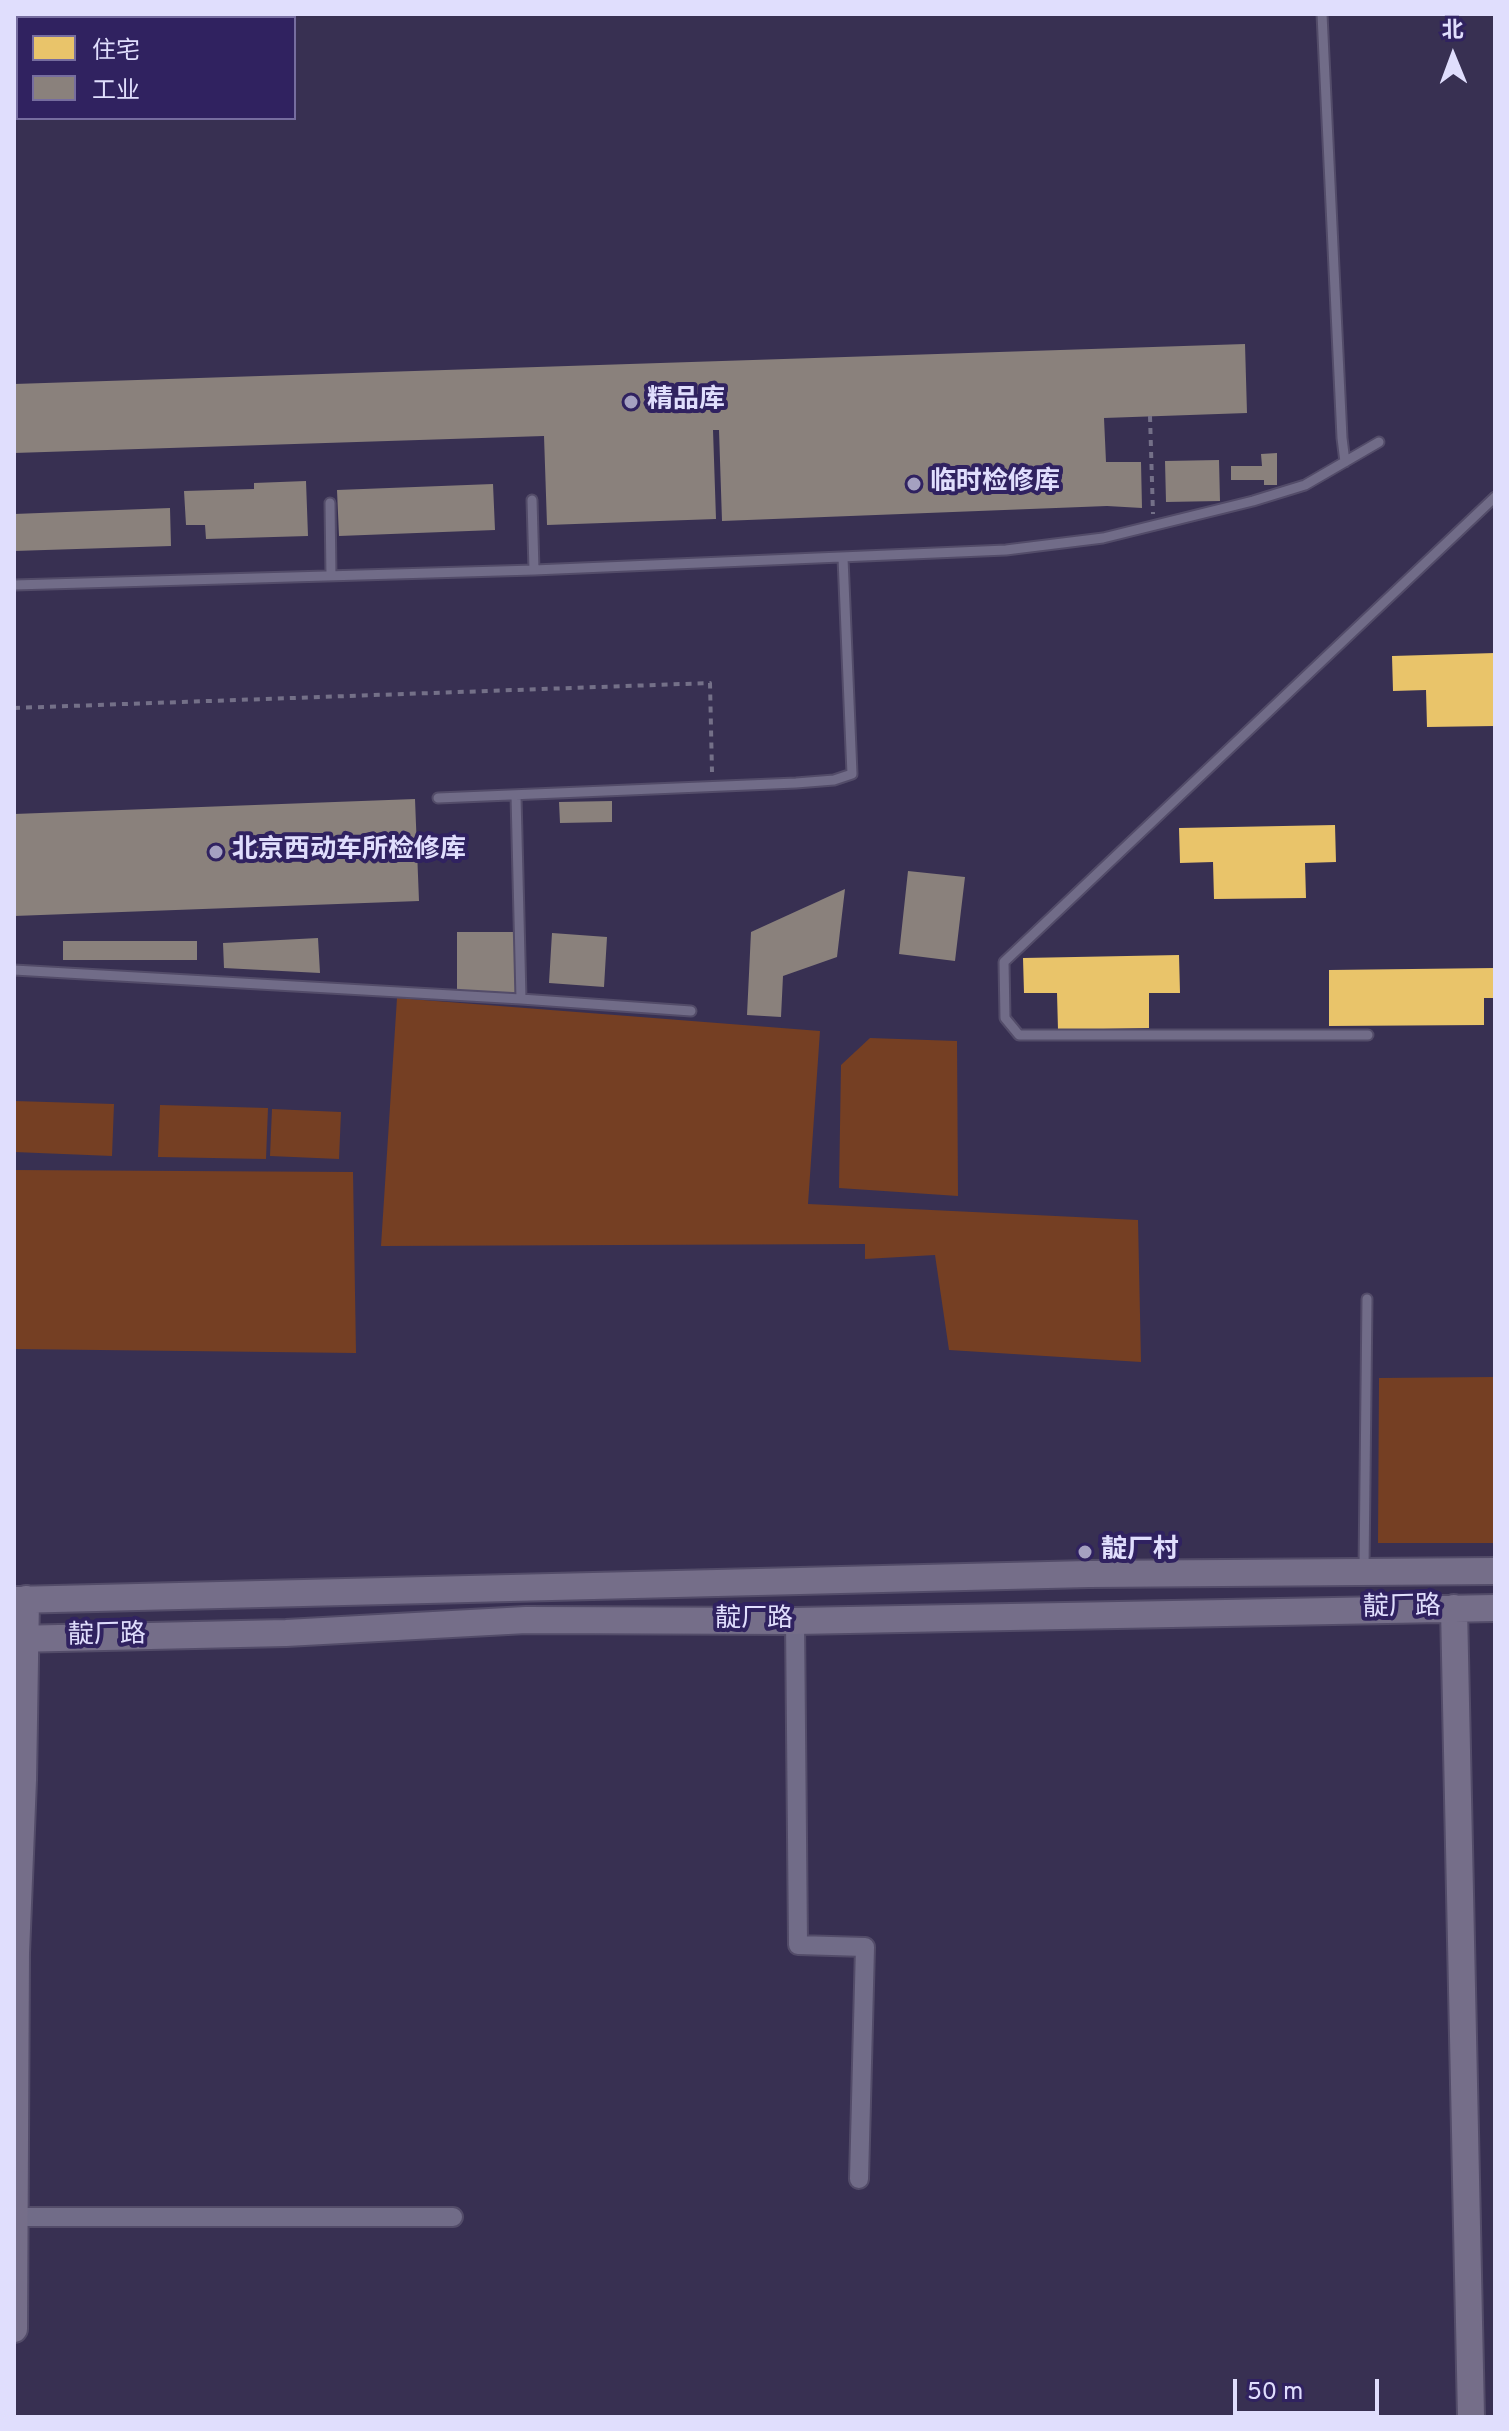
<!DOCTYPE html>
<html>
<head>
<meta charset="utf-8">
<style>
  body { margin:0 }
  #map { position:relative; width:1509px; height:2431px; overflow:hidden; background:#383052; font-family:Overpass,"Noto Sans SC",sans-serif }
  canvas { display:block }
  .frame { position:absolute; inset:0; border:16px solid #e0defd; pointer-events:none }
  .legend { position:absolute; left:16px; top:16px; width:280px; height:104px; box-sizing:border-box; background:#302260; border:2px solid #766d9f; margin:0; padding:10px 14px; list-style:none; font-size:24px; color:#e0defd }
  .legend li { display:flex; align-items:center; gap:16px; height:40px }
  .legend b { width:40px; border:2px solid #766d9f }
  .north { position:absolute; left:1413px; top:16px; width:80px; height:80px; -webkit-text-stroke:6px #302260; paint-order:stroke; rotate:359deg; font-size:22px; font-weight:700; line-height:32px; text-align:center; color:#e0defd }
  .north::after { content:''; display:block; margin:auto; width:28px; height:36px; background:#e0defd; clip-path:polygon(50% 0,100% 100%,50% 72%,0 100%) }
  .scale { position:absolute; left:1233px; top:2379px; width:146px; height:36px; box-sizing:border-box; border:4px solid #e0defd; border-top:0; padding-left:10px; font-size:24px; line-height:28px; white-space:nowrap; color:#e0defd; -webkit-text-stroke:6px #302260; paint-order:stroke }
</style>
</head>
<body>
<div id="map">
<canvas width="1509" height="2431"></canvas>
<div class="frame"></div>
<ul class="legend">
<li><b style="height:22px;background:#e9c46a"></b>住宅</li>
<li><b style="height:22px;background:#8a817c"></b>工业</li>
</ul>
<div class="north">北</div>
<div class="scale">50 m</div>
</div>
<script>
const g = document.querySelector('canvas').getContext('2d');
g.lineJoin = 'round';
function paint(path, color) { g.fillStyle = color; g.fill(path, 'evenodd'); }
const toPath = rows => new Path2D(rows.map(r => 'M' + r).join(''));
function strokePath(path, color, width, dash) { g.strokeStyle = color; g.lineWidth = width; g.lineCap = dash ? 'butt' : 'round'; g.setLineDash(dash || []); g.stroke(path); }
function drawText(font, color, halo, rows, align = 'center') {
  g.font = font + ' Overpass,"Noto Sans SC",sans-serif'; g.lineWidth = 8; g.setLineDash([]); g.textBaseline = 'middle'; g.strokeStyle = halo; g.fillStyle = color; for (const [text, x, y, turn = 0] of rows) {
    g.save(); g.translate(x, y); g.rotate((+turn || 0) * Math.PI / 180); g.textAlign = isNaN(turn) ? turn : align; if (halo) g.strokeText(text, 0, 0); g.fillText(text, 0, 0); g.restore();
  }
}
paint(toPath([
  [397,998,820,1031,808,1204,1138,1220,1141,1362,949,1350,935,1255,865,1259,865,1244,381,1246],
  [870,1038,957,1041,958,1196,839,1188,841,1065],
  [14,1101,114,1104,112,1156,14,1152],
  [160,1105,268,1108,266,1159,158,1157],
  [272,1109,341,1112,339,1159,270,1156],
  [14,1170,353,1172,356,1353,14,1349],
  [1495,1377,1495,1543,1378,1543,1379,1378]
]), '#753f23');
paint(toPath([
  [1495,653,1495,726,1427,727,1426,690,1393,691,1392,656],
  [1335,825,1336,862,1305,863,1306,898,1214,899,1213,862,1180,863,1179,828],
  [1179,955,1180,993,1149,993,1149,1028,1058,1030,1057,993,1024,993,1023,958],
  [1495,968,1495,998,1484,998,1484,1025,1329,1026,1329,970]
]), '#e9c46a');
paint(toPath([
  [1245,344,1247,413,1104,418,1106,462,1141,462,1142,508,1107,506,722,521,719,430,713,430,716,519,547,525,544,436,14,453,14,384],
  [1277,453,1277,485,1264,485,1264,480,1231,480,1231,466,1262,466,1261,454],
  [1219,460,1220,501,1166,502,1165,461],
  [306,481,308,536,206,539,205,525,186,525,184,491,254,489,254,483],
  [493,484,495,530,339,536,337,490],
  [170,508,171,546,14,551,14,514],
  [415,799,419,901,14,916,14,814],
  [612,801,612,822,560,823,559,802],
  [908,871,965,877,955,961,899,954],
  [845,889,837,957,783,976,781,1017,747,1015,751,932],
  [457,932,516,932,516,996,457,995],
  [552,933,607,937,604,987,549,983],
  [318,938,320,973,224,968,223,943],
  [63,941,197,941,197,960,63,960]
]), '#8a817c');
const lane = toPath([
  [1322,14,1342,438,1345,462],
  [532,500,534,570],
  [330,503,331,576],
  [14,585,534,570,1006,550,1103,538,1253,501,1305,485,1379,442],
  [516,796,521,999],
  [438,798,796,783,834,780,852,774,843,558],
  [14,970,521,999,691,1011],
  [1368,1035,1019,1035,1005,1018,1004,962,1495,497],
  [1364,1569,1367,1299]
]);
const street = toPath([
  [795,1621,798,1945,865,1947,859,2179],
  [14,2217,453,2217]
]);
const secondary = toPath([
  [14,1600,1089,1574,1495,1571],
  [1454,1608,1471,2417],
  [14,1639,286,1633,526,1620,795,1621,1495,1608],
  [14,2329,16,1953,23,1780,26,1599]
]);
strokePath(lane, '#534c69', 13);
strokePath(street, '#534c69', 22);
strokePath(secondary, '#534c69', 30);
strokePath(toPath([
  [1150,416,1153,514],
  [14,708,710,683,712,772]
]), '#747088', 4, [6, 6]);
strokePath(lane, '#716c88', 9);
strokePath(street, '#716c88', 18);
strokePath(secondary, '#756e89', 26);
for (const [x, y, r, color] of [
  [631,402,8,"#a5a1c1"],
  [914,484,8,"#a5a1c1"],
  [216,852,8,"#a5a1c1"],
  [1085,1552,8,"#a5a1c1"]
]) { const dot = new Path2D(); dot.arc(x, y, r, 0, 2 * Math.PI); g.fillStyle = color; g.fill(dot); strokePath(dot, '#302260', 3); }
drawText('bold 26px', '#e0defd', '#302260', [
  ["精品库",647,402],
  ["临时检修库",930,484],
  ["北京西动车所检修库",232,852],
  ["靛厂村",1101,1552]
], 'left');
drawText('26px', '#e0defd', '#302260', [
  ["靛厂路",1402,1609,-1],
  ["靛厂路",754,1621],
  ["靛厂路",107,1637,-1]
]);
</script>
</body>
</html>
